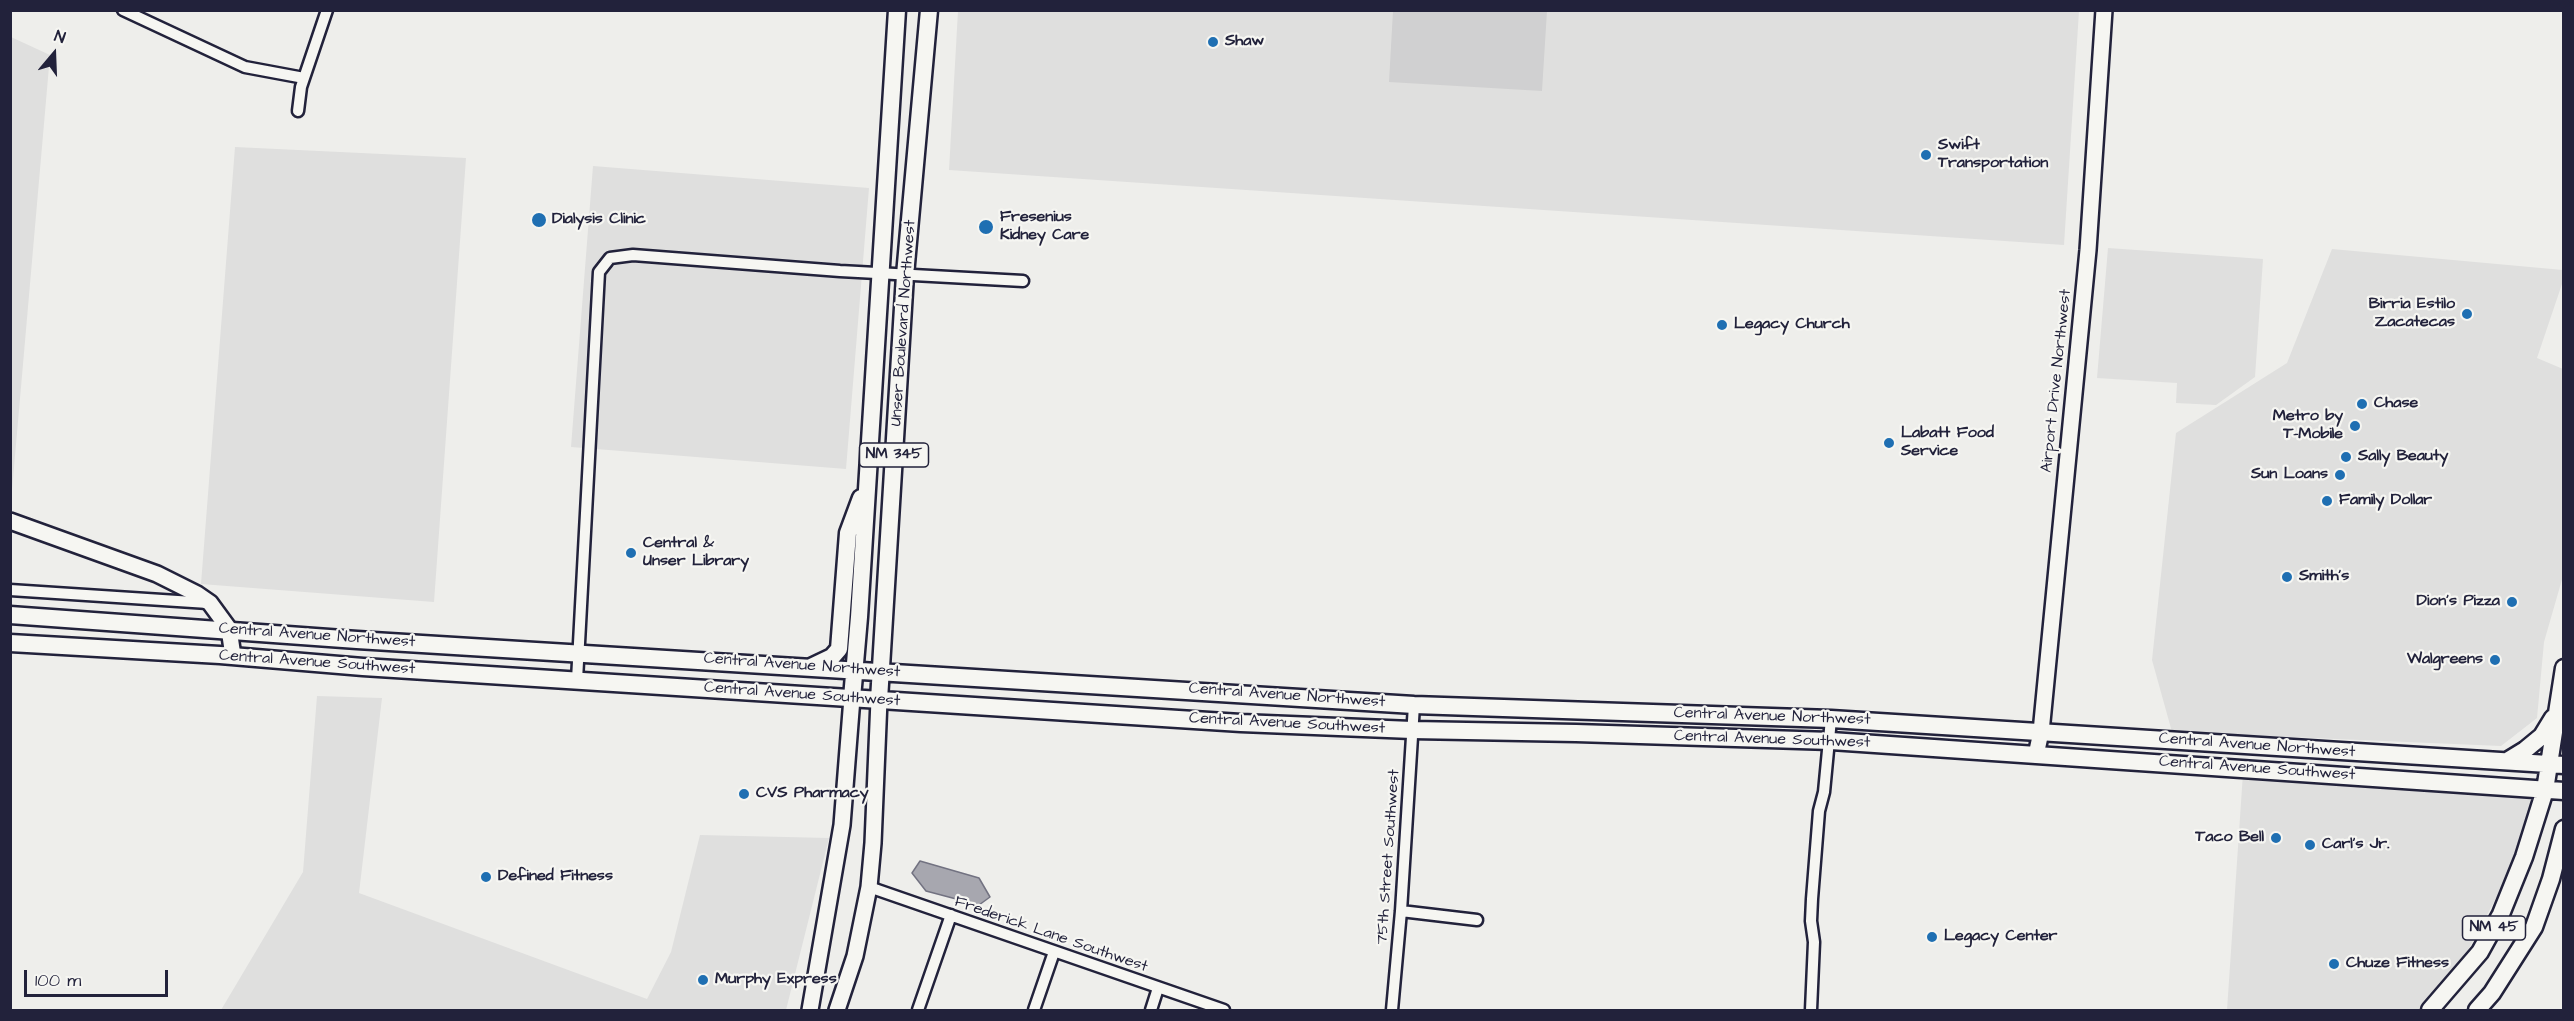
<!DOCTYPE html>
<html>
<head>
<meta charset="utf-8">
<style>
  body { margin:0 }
  #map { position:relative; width:2574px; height:1021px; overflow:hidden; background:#eeeeeb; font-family:"Architects Daughter",sans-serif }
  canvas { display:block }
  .frame { position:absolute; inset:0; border:12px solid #22223b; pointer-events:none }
  .north { position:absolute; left:24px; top:24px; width:60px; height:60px; -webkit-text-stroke:4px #f6f6f2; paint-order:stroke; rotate:19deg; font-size:16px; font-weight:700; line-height:24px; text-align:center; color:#22223b }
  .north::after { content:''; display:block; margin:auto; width:21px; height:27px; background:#22223b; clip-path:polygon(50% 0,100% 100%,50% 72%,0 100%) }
  .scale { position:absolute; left:24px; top:970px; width:144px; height:27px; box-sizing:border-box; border:3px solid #22223b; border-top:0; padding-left:8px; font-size:18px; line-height:21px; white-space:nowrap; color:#22223b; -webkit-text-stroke:4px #f6f6f2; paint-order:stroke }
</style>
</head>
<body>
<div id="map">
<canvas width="2574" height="1021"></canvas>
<div class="frame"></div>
<div class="north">N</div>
<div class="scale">100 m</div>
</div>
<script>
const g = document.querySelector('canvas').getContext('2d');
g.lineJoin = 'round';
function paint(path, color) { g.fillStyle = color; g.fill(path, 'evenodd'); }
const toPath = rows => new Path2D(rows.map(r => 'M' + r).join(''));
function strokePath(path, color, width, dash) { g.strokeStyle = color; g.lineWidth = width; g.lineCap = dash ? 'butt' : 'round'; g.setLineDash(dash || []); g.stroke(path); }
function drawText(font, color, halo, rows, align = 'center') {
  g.font = font + ' "Architects Daughter",sans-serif'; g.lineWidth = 4.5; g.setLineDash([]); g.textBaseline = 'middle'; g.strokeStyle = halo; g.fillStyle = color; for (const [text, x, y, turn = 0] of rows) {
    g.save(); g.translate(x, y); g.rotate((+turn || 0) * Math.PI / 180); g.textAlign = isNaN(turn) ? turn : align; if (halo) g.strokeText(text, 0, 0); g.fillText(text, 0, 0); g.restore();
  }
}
paint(toPath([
  [958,11,2079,11,2064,245,949,170],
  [11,37,50,55,12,490,10,490],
  [235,147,466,158,434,602,201,584],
  [593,166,869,188,846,469,571,447],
  [2108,248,2263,259,2255,377,2216,405,2176,403,2177,383,2097,378],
  [2332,249,2563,270,2563,281,2537,358,2563,369,2563,576,2544,642,2537,718,2501,746,2172,732,2152,660,2176,433,2287,363],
  [317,696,382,698,359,893,647,999,671,952,700,835,829,838,786,1010,221,1010,303,872],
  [2243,773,2524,794,2529,798,2532,804,2522,846,2502,887,2466,954,2419,1010,2227,1010]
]), '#dfdfde');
paint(toPath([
  [1393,11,1547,11,1542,91,1389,82]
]), '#d0d0d1');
const water = toPath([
  [920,861,979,878,990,897,979,905,926,891,912,873,920,861]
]);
paint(water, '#a7a7af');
strokePath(water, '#727281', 1.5);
const street = toPath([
  [123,10,245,67,304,78],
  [298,111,301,87,327,10],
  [10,590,208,603],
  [577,680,599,272,610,258,633,255,840,271,1023,281],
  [869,887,1224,1010],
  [1401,911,1477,920],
  [918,1010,951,915],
  [1034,1010,1054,952],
  [1151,1010,1158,988],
  [1392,1010,1401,911,1414,705],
  [1811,1010,1814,942,1811,921,1812,899,1819,811,1824,792,1831,719]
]);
const secondary = toPath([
  [10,521,157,574,197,594,210,603,229,629,233,656],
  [2036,755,2041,732,2088,250,2104,10],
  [810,1010,842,825,852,698],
  [837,1010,855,956,869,887,873,843,879,700]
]);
const primary = toPath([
  [10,615,357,640,1414,705,1831,719,2564,765],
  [10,643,220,655,363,667,1241,723,1412,730,1576,733,1831,741,2564,791],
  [811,667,832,657,839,649,848,533,861,498],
  [852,698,859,617,897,10],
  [879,700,905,275,929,10],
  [2507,761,2525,750,2542,736,2553,718],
  [2430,1010,2480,952,2501,914,2524,857,2545,790,2564,668],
  [2477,1010,2492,993,2534,927,2551,879,2564,829]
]);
strokePath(street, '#22223b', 15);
strokePath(secondary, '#22223b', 20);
strokePath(primary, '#22223b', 21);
strokePath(street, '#f6f6f2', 10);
strokePath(secondary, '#f6f6f2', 15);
strokePath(primary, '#f6f6f2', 16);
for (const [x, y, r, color] of [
  [1213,42,6,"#1f6fb2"],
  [1926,155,6,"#1f6fb2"],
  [539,220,8,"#1f6fb2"],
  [986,227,8,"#1f6fb2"],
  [2467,314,6,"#1f6fb2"],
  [1722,325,6,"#1f6fb2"],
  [2362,404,6,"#1f6fb2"],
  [2355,426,6,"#1f6fb2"],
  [1889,443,6,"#1f6fb2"],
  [2346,457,6,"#1f6fb2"],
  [2340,475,6,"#1f6fb2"],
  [2327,501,6,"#1f6fb2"],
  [631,553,6,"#1f6fb2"],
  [2287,577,6,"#1f6fb2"],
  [2512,602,6,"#1f6fb2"],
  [2495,660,6,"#1f6fb2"],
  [744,794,6,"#1f6fb2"],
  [2276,838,6,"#1f6fb2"],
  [2310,845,6,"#1f6fb2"],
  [486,877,6,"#1f6fb2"],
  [1932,937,6,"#1f6fb2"],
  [2334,964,6,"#1f6fb2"],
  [703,980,6,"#1f6fb2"]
]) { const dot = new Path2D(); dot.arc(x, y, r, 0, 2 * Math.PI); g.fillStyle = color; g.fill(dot); strokePath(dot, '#f6f6f2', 2); }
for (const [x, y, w] of [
  [894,455,69],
  [2494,928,63]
]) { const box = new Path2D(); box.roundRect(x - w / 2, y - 12, w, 24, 4.5); g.fillStyle = '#f6f6f2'; g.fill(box); strokePath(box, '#22223b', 1.5); }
drawText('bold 15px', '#22223b', null, [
  ["NM 345",894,455],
  ["NM 45",2494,928]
]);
drawText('bold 16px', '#22223b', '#f6f6f2', [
  ["Shaw",1225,42],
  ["Swift",1938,146],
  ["Transportation",1938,164],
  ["Fresenius",1000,218],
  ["Kidney Care",1000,236],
  ["Dialysis Clinic",552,220],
  ["Birria Estilo",2455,305,"right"],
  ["Zacatecas",2455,323,"right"],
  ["Legacy Church",1734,325],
  ["Chase",2374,404],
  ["Metro by",2343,417,"right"],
  ["T-Mobile",2343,435,"right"],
  ["Labatt Food",1901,434],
  ["Service",1901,452],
  ["Sally Beauty",2358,457],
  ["Sun Loans",2328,475,"right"],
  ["Family Dollar",2339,501],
  ["Central &",643,544],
  ["Unser Library",643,562],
  ["Smith's",2299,577],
  ["Dion's Pizza",2500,602,"right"],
  ["Walgreens",2483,660,"right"],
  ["CVS Pharmacy",756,794],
  ["Taco Bell",2264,838,"right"],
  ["Carl's Jr.",2322,845],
  ["Defined Fitness",498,877],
  ["Legacy Center",1944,937],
  ["Chuze Fitness",2346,964],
  ["Murphy Express",715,980]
], 'left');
drawText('16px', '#22223b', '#f6f6f2', [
  ["Unser Boulevard Northwest",904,323,-86],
  ["Airport Drive Northwest",2057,381,-84],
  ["Central Avenue Northwest",317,636,4],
  ["Central Avenue Southwest",317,663,4],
  ["Central Avenue Northwest",802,666,4],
  ["Central Avenue Southwest",802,695,4],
  ["Central Avenue Northwest",1287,696,4],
  ["Central Avenue Northwest",1772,717,2],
  ["Central Avenue Southwest",1287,724,3],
  ["Central Avenue Southwest",1772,740,2],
  ["Central Avenue Northwest",2257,746,4],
  ["Central Avenue Southwest",2257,769,4],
  ["75th Street Southwest",1389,857,-86],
  ["Frederick Lane Southwest",1051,935,19]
]);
</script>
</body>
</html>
